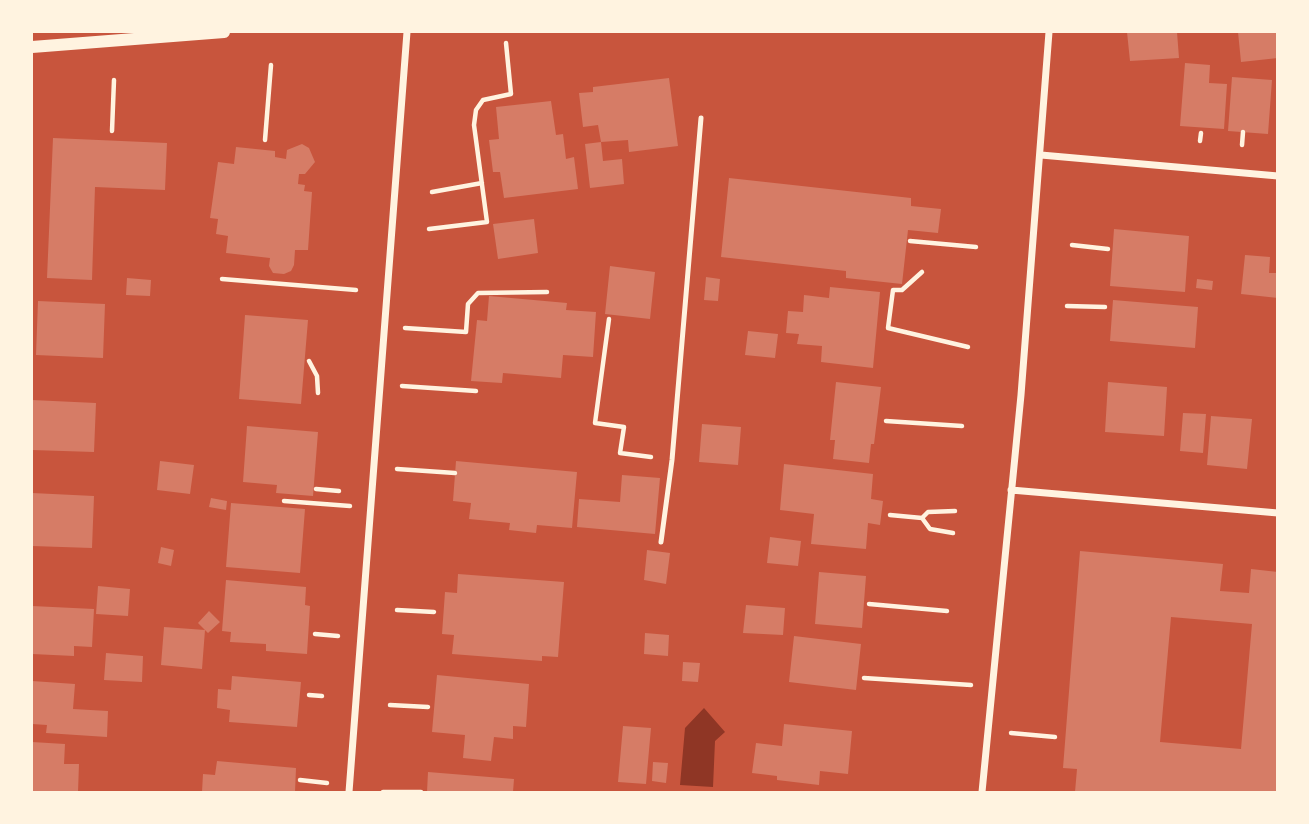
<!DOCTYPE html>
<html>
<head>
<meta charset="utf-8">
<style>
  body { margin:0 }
  #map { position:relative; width:1309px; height:824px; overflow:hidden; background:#c8553d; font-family:Raleway,sans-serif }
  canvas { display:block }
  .frame { position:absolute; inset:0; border:33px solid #fff3e0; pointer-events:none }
</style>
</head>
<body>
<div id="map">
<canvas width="1309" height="824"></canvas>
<div class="frame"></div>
</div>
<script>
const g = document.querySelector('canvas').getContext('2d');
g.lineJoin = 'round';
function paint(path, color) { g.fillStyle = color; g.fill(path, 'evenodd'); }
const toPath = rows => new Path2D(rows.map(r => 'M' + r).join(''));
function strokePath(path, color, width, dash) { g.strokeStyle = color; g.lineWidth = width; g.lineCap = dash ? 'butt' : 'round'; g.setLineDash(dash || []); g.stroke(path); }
paint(toPath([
  [704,708,725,732,715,741,713,787,680,785,685,728]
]), '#8f3625');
paint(toPath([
  [1127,32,1177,32,1179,58,1130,61],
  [1238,32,1278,32,1278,58,1241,62],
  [1185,63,1210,65,1209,83,1227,84,1224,129,1180,126],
  [1232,77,1272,80,1268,134,1228,131],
  [669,78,678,146,629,152,628,140,601,142,598,125,583,127,579,93,593,92,593,87],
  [551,101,556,135,563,134,566,159,574,157,578,189,504,198,500,172,493,172,489,140,499,139,496,107],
  [53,138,167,143,165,190,95,187,92,280,47,278],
  [601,142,603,161,622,159,624,184,590,188,585,144],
  [302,144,309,148,315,162,305,174,299,174,298,184,305,185,304,191,312,192,308,250,295,250,294,265,291,271,284,274,273,273,269,266,270,258,226,253,228,236,216,234,218,219,210,218,218,162,234,164,236,147,275,151,275,157,286,159,287,150],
  [729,178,911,198,911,206,941,209,938,233,908,230,902,284,846,278,846,271,721,257],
  [534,219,538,253,498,259,493,224],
  [1114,229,1189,236,1185,292,1110,286],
  [1245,255,1270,257,1269,273,1278,273,1278,298,1241,294],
  [610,266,655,272,650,319,605,314],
  [706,277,720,279,718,301,704,300],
  [127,278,151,280,150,296,126,295],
  [1197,279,1213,281,1212,290,1196,288],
  [830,287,880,292,873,368,821,362,822,346,797,344,799,334,786,333,788,311,803,312,804,295,829,298],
  [489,296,567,303,566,310,596,312,593,357,563,355,561,378,503,373,502,383,471,381,477,320,487,321],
  [1113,300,1198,307,1195,348,1110,341],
  [38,301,105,304,103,358,36,355],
  [245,315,308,320,301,404,239,399],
  [748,331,778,334,775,358,745,355],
  [836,382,881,387,874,444,871,444,869,463,833,459,835,440,830,440],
  [1108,382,1167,387,1164,436,1105,432],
  [32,400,96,403,94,452,32,450],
  [1183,413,1206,414,1203,453,1180,451],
  [1211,416,1252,419,1247,469,1207,465],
  [702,424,741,427,738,465,699,462],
  [247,426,318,432,313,496,276,493,277,485,243,482],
  [160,461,194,465,190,494,157,490],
  [456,461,577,472,572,528,537,525,536,533,509,530,510,523,469,519,471,503,453,501],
  [784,464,873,474,871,499,883,501,880,525,868,523,866,549,811,544,814,514,780,510],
  [622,475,660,478,655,534,577,527,579,499,620,502],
  [32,493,94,496,92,548,32,546],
  [211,498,227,501,226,510,209,507],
  [231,503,305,509,300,573,226,567],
  [770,537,801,541,798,566,767,563],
  [161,547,174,550,171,566,158,563],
  [647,550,670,553,666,584,644,580],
  [1080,551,1223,564,1220,591,1249,593,1251,569,1278,572,1278,792,1075,792,1077,769,1063,768],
  [1171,617,1252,624,1241,749,1160,742],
  [819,572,866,576,862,628,815,624],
  [458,574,564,582,558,657,542,656,542,661,452,654,454,635,442,634,445,592,457,593],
  [226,580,306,587,305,605,310,606,307,654,266,651,266,644,230,642,231,632,222,631],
  [98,586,130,589,128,616,96,614],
  [746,605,785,608,783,635,743,633],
  [32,606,94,609,92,647,74,646,74,656,32,654],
  [209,611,220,622,208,633,198,623],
  [164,627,205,630,202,669,161,665],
  [645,633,669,635,668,656,644,654],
  [794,636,861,644,856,690,789,682],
  [106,653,143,656,142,682,104,680],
  [683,662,700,663,698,682,682,681],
  [437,675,529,684,526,727,513,726,513,739,494,737,491,761,463,758,465,735,432,732],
  [232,676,301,682,297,727,229,722,230,710,217,708,218,689,231,690],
  [32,681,75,684,73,709,108,711,107,737,46,733,47,725,32,724],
  [784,724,852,731,848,774,820,771,819,785,777,780,777,776,752,773,756,743,782,746],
  [623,726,651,728,646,784,618,782],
  [32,742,65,744,64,764,79,764,78,792,32,792],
  [217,761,296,768,295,792,202,792,203,774,215,775],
  [653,762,668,763,666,783,652,781],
  [428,772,514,779,513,792,427,792]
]), '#d67c66');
strokePath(toPath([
  [112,131,114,80],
  [265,140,271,65],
  [1200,141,1201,133],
  [1242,145,1243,132],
  [432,192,482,183],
  [429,229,487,222,474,125,476,110,483,100,511,94,506,43],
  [910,241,976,247],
  [1072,245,1108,249],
  [922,272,902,290,893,290,888,328,968,347],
  [222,279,356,290],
  [1067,306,1105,307],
  [609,319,595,423,624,427,620,453,651,457],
  [405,328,466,332,468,304,478,293,547,292],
  [309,361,317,376,318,393],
  [402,386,476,391],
  [886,421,962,426],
  [397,469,455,473],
  [316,489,339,491],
  [284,501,350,506],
  [890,515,922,518,928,512,955,511],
  [922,518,930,529,953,533],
  [869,604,947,611],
  [397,610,434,612],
  [315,634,338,636],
  [864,678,971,685],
  [309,695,322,696],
  [390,705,428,707],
  [1011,733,1055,737],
  [300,780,327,783],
  [383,792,421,792]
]), '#fff3e0', 4.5);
strokePath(toPath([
  [661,542,672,460,701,118]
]), '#fff3e0', 5);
strokePath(toPath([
  [1041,155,1278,176],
  [1011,490,1278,513],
  [349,792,407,32],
  [982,792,1021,395,1049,32]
]), '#fff3e0', 7);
strokePath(toPath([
  [32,47,224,32]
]), '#fff3e0', 12);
</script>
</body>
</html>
